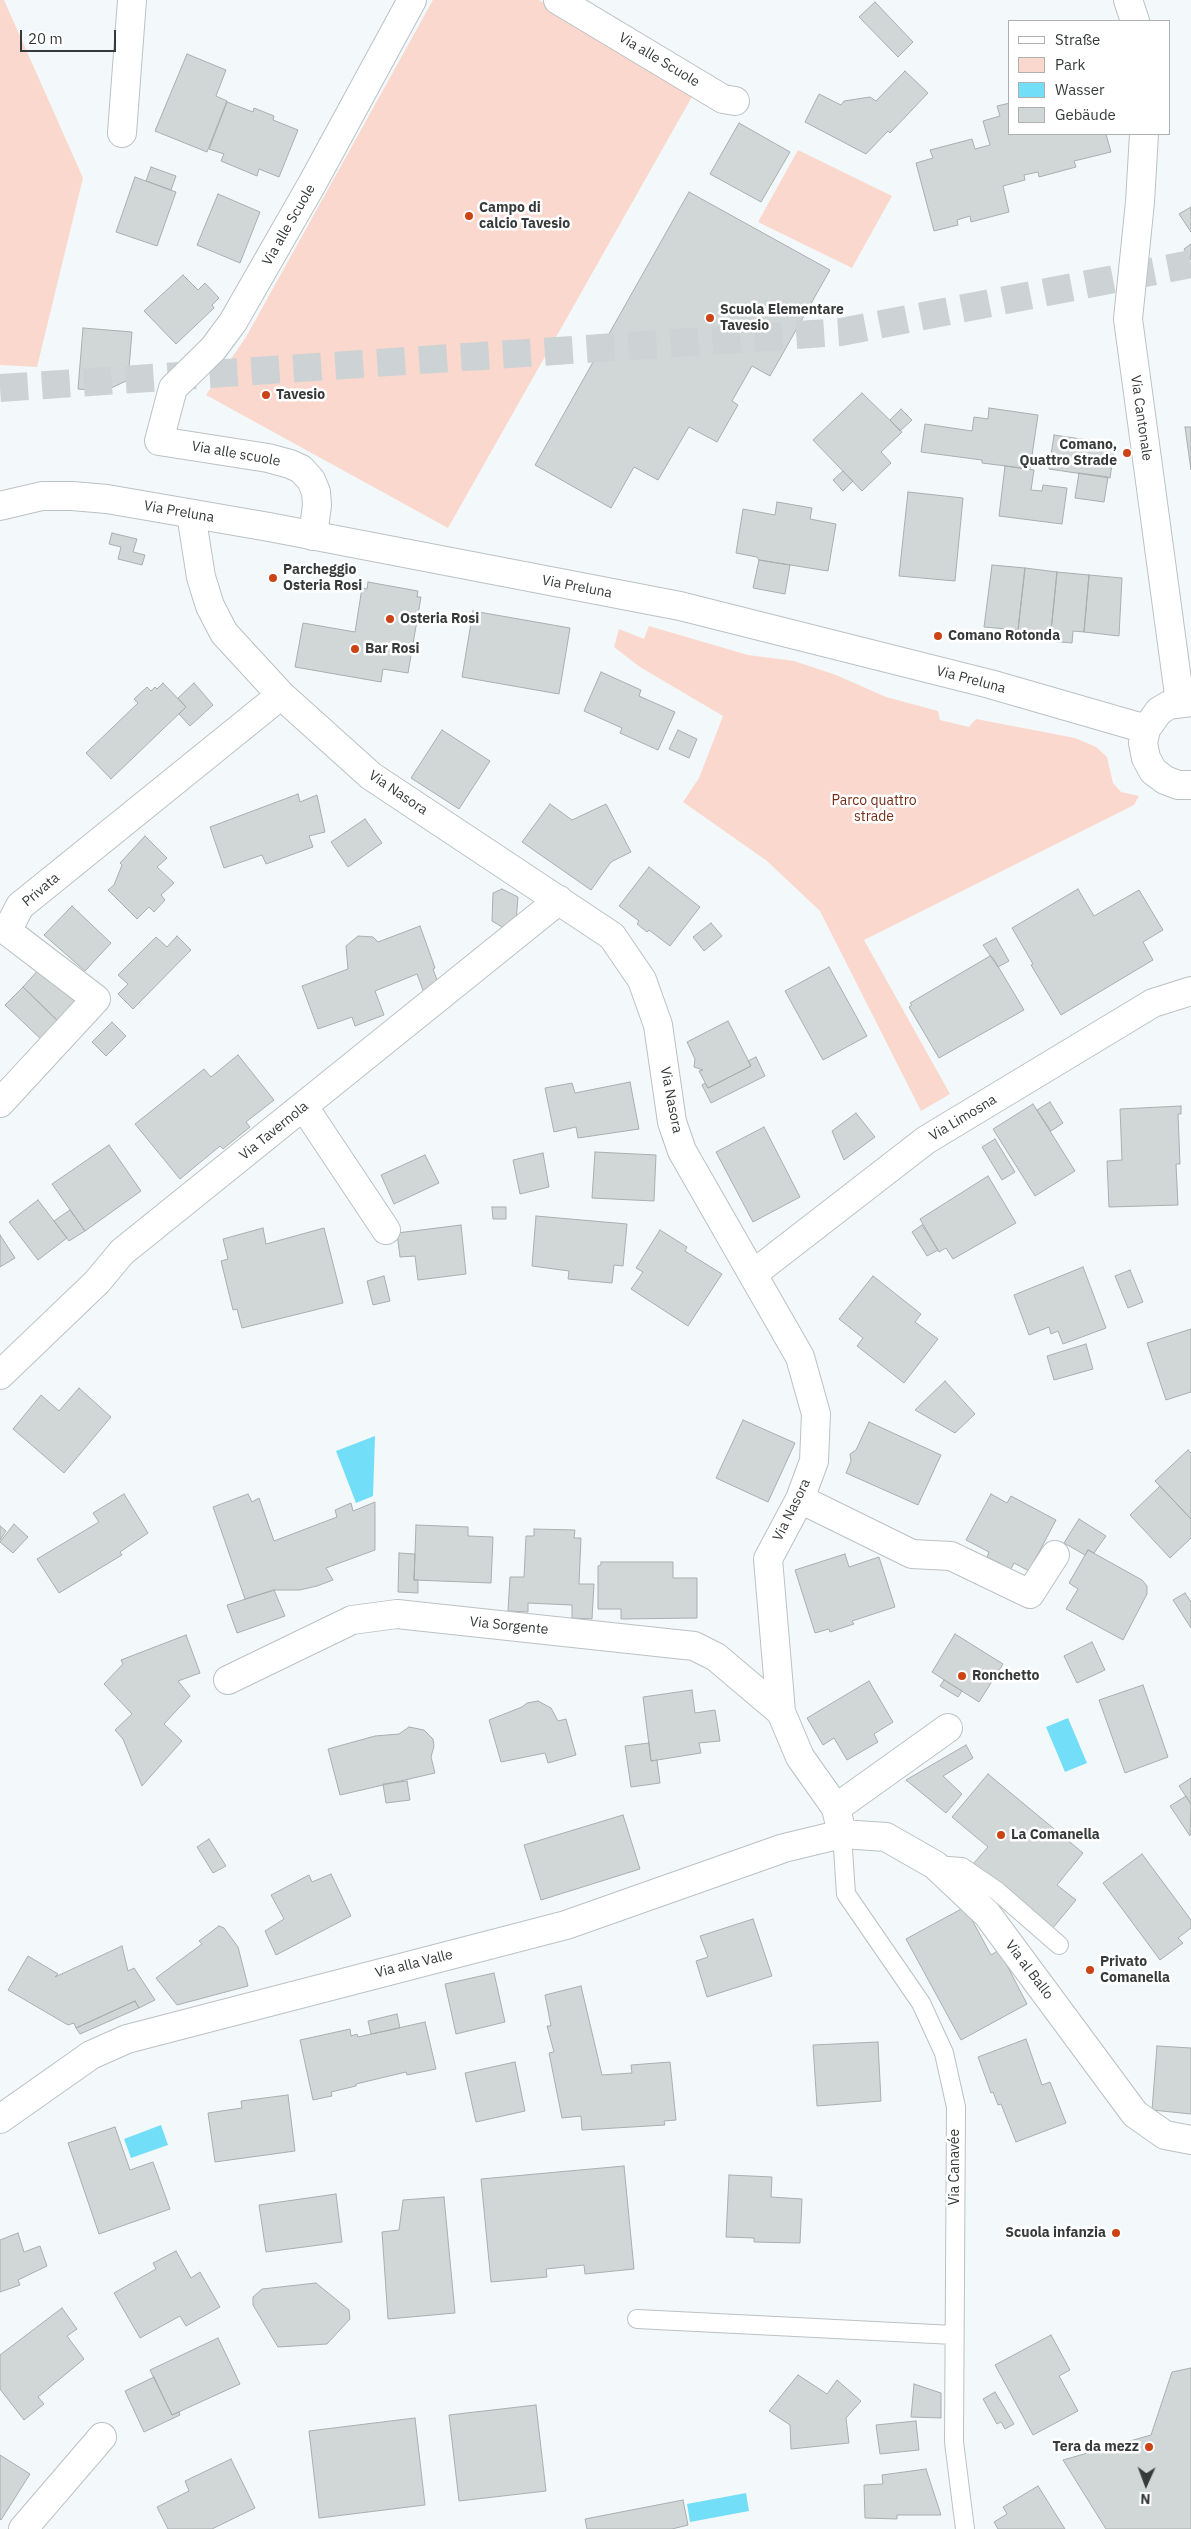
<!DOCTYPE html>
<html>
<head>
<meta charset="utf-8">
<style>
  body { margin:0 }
  #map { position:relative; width:1191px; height:2529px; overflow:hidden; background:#f3f9fa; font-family:"IBM Plex Sans",sans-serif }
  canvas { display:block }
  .legend { position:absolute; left:1008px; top:20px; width:162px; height:115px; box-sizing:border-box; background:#fff; border:1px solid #afb0b0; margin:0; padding:6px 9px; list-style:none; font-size:15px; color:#373a3a }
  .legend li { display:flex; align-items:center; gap:10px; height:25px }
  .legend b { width:25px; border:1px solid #afb0b0 }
  .north { position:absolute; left:1121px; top:2459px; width:50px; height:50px; -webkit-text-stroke:4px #fff; paint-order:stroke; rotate:182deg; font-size:14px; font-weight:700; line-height:20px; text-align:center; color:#373a3a }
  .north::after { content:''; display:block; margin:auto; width:18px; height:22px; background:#373a3a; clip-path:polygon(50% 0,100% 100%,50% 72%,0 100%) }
  .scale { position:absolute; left:20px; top:30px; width:96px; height:22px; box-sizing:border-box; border:2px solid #373a3a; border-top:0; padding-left:6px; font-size:15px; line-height:18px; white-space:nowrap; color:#373a3a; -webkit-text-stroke:4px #fff; paint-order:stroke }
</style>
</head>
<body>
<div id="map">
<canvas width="1191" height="2529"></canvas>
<ul class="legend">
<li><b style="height:6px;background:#fff"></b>Straße</li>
<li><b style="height:14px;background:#fad8ce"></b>Park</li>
<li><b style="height:14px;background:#72def8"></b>Wasser</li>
<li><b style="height:14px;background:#d1d6d7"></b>Gebäude</li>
</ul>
<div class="north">N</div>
<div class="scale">20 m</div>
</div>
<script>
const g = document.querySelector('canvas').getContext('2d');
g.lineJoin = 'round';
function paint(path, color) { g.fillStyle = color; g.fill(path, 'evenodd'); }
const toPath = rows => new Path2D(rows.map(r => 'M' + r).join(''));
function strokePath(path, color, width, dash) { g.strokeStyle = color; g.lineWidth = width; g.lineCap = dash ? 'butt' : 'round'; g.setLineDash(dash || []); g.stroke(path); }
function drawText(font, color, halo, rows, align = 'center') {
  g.font = font + ' "IBM Plex Sans",sans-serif'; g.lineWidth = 5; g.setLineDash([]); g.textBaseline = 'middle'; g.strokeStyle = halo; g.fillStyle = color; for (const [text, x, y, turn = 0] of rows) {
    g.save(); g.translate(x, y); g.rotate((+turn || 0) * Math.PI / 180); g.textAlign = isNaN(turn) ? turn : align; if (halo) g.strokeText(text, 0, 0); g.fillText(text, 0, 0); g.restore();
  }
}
paint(toPath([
  [0,0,4,0,83,178,37,367,0,365],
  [433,0,539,0,693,95,448,528,206,395,246,337],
  [798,150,892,196,852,268,758,222],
  [649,626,748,655,794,661,836,675,886,697,938,711,940,720,969,727,976,719,1075,738,1096,747,1107,757,1113,783,1121,792,1139,796,1134,805,864,940,950,1094,921,1111,820,911,767,861,683,802,699,778,723,716,640,667,614,647,619,629,644,639]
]), '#fad8ce');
paint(toPath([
  [375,1436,373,1496,356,1503,336,1451],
  [1068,1718,1087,1763,1065,1772,1046,1727],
  [161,2125,168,2145,131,2158,124,2139],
  [746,2493,749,2511,690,2522,687,2504]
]), '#72def8');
const building = toPath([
  [875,2,913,42,898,57,859,17,875,2],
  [187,54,226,70,216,96,227,101,207,152,155,131,187,54],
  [905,71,928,93,890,133,888,131,866,154,805,122,819,94,841,105,844,101,870,97,876,101,905,71],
  [227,102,253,112,254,108,274,116,273,120,298,130,279,177,259,169,257,176,221,161,224,154,209,149,227,102],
  [1010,103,1010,134,1106,134,1111,152,1074,161,1076,167,1039,177,1038,172,1024,175,1025,180,1003,186,1009,212,971,222,970,216,957,220,958,225,934,231,916,163,933,158,930,150,972,139,975,149,990,145,983,121,1000,116,997,106,1010,103],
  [739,123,790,152,761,202,710,174,739,123],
  [151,167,176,176,171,190,146,181,151,167],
  [135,177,176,192,157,246,116,232,135,177],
  [689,192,830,270,770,376,752,366,732,401,738,405,717,442,689,427,658,480,634,467,611,508,535,465,689,192],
  [218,194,260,212,240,263,197,245,218,194],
  [1191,207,1191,232,1179,214,1191,207],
  [1191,244,1191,260,1184,249,1191,244],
  [183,275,198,290,205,283,219,298,212,305,214,308,176,344,144,311,183,275],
  [83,328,132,332,128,380,105,391,78,389,83,328],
  [862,393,902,432,881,452,891,463,862,491,813,440,862,393],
  [989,408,1038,415,1030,469,982,463,982,460,921,452,925,424,972,431,974,417,988,419,989,408],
  [901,409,912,420,900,431,890,420,901,409],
  [1185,427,1191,427,1191,470,1185,427],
  [1054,435,1115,444,1110,478,1049,469,1054,435],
  [1005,466,1034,470,1031,490,1042,491,1043,485,1067,488,1062,524,999,516,1005,466],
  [843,471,853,481,843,491,833,480,843,471],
  [1079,473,1108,477,1104,502,1075,498,1079,473],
  [908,492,963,498,955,581,899,576,908,492],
  [777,502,812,508,810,519,836,524,828,571,759,560,757,557,736,553,743,509,775,515,777,502],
  [112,533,137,539,133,552,145,555,142,565,118,559,121,547,109,544,112,533],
  [759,560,790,565,785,594,753,588,759,560],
  [992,565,1025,568,1018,630,984,627,992,565],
  [1025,568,1057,572,1050,641,1028,639,1028,631,1018,630,1025,568],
  [1057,572,1089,575,1084,632,1073,631,1072,643,1050,641,1057,572],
  [1089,575,1122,578,1119,636,1084,632,1089,575],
  [368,582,418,591,417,597,421,597,408,673,383,669,381,682,295,667,303,623,355,632,362,588,367,589,368,582],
  [473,611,570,628,559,694,462,677,473,611],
  [601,672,641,690,639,696,675,712,658,750,620,733,622,728,584,711,601,672],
  [163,683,186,707,111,779,86,753,138,703,134,699,147,687,151,691,155,687,157,689,163,683],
  [194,683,213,705,190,726,179,714,186,707,178,698,194,683],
  [442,730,490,761,459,809,411,778,442,730],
  [678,730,697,739,689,758,669,749,678,730],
  [298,794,300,802,317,795,325,832,309,836,313,847,266,864,262,855,224,868,210,827,298,794],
  [550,804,572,820,606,804,631,852,611,862,591,890,522,842,550,804],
  [365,819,382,843,348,867,331,842,365,819],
  [145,836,167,858,157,867,174,883,161,895,165,900,154,912,149,907,137,919,108,890,114,885,122,865,120,863,145,836],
  [649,867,700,907,670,946,649,930,647,932,637,924,639,921,619,906,649,867],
  [502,889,518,897,516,922,507,930,492,921,493,893,502,889],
  [1078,889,1094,916,1139,890,1163,930,1143,942,1153,960,1061,1015,1031,965,1033,964,1012,928,1078,889],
  [72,906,111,943,85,971,44,935,72,906],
  [711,923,722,936,704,951,693,937,711,923],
  [420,926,435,968,433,969,440,988,424,993,417,974,375,991,384,1015,355,1026,352,1017,318,1029,302,986,348,969,346,946,358,936,373,937,378,942,420,926],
  [177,936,191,950,133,1009,118,994,128,984,118,975,156,937,167,947,177,936],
  [996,938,1009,961,998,967,983,945,996,938],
  [990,956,993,958,1024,1010,939,1058,909,1007,912,1005,910,1003,990,956],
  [829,967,867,1036,823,1060,785,991,829,967],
  [40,968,80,1006,62,1025,23,987,40,968],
  [23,987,62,1025,45,1043,5,1005,23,987],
  [728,1021,751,1066,708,1088,699,1071,703,1070,694,1067,695,1059,687,1042,728,1021],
  [112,1022,126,1036,106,1056,92,1042,112,1022],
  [238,1055,274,1100,246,1122,250,1127,223,1149,220,1146,180,1179,135,1124,204,1069,211,1077,238,1055],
  [756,1057,765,1076,711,1103,702,1085,705,1083,708,1088,751,1066,748,1061,756,1057],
  [630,1082,639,1129,578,1138,576,1127,554,1132,545,1088,572,1083,575,1093,630,1082],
  [1050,1102,1063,1123,1051,1131,1037,1110,1050,1102],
  [1033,1104,1075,1171,1035,1196,993,1129,1033,1104],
  [1181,1106,1181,1114,1178,1114,1180,1164,1176,1164,1178,1205,1109,1207,1107,1161,1122,1160,1120,1109,1181,1106],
  [856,1113,875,1137,844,1160,832,1131,856,1113],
  [764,1127,800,1197,753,1222,716,1152,764,1127],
  [995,1139,1015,1172,1002,1180,982,1147,995,1139],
  [109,1145,141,1191,85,1231,52,1184,109,1145],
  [595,1152,656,1155,654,1201,592,1198,595,1152],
  [543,1153,549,1187,520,1194,513,1160,543,1153],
  [425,1155,439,1183,394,1204,381,1175,425,1155],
  [988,1176,1016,1223,953,1259,946,1248,939,1252,920,1219,988,1176],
  [38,1200,67,1238,38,1260,9,1222,38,1200],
  [492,1207,506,1207,506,1219,493,1219,492,1207],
  [70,1210,85,1231,69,1241,54,1221,70,1210],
  [536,1216,627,1224,623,1266,614,1265,612,1283,568,1279,569,1271,532,1266,536,1216],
  [461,1225,466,1274,418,1280,415,1256,400,1257,397,1233,461,1225],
  [922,1225,938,1250,927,1256,912,1232,922,1225],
  [263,1228,266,1244,324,1228,343,1303,242,1328,237,1309,233,1310,221,1261,228,1259,223,1239,263,1228],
  [660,1230,687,1247,685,1251,722,1274,688,1326,631,1289,643,1272,636,1268,660,1230],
  [0,1235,15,1258,0,1267,0,1235],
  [1083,1267,1106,1328,1063,1344,1058,1331,1051,1334,1049,1327,1029,1335,1014,1295,1083,1267],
  [1130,1270,1143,1302,1128,1308,1115,1276,1130,1270],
  [384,1276,390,1301,373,1305,367,1281,384,1276],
  [873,1276,921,1314,915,1322,938,1339,904,1383,857,1346,863,1338,839,1319,873,1276],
  [1191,1329,1191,1392,1166,1400,1147,1343,1191,1329],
  [1086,1344,1093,1369,1054,1380,1047,1356,1086,1344],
  [945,1381,975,1414,955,1433,915,1410,945,1381],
  [79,1388,111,1417,64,1473,13,1429,41,1395,59,1411,79,1388],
  [743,1420,795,1443,768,1502,716,1478,743,1420],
  [869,1422,941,1455,918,1505,846,1473,851,1461,850,1454,856,1450,869,1422],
  [1188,1450,1191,1453,1191,1519,1155,1481,1188,1450],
  [1160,1486,1191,1519,1191,1538,1170,1558,1130,1515,1160,1486],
  [124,1494,148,1533,120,1552,122,1555,59,1593,37,1559,99,1522,93,1513,124,1494],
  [248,1494,252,1502,259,1498,274,1541,337,1517,335,1510,351,1503,353,1511,375,1502,375,1550,326,1568,333,1580,317,1586,300,1590,274,1590,245,1599,213,1507,248,1494],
  [991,1494,1007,1503,1011,1496,1056,1520,1029,1571,1014,1563,1011,1569,987,1557,989,1552,966,1540,991,1494],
  [1079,1519,1106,1536,1094,1553,1088,1550,1085,1555,1064,1543,1079,1519],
  [14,1524,28,1537,13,1553,0,1542,14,1524],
  [416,1525,468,1527,468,1536,493,1537,491,1583,414,1580,416,1525],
  [0,1526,6,1531,0,1540,0,1526],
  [534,1529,575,1530,574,1538,581,1538,579,1584,594,1584,592,1619,572,1618,572,1605,528,1603,528,1612,508,1611,510,1577,524,1577,526,1536,534,1536,534,1529],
  [1088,1550,1142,1580,1147,1586,1147,1594,1123,1640,1066,1609,1078,1589,1069,1583,1088,1550],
  [399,1553,415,1554,414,1580,418,1580,418,1593,398,1592,399,1553],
  [845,1554,849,1567,879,1557,895,1607,852,1621,854,1624,830,1632,829,1629,815,1633,795,1570,845,1554],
  [601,1562,673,1562,673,1578,697,1578,697,1618,621,1619,621,1609,598,1609,598,1566,601,1565,601,1562],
  [274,1590,285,1616,237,1633,227,1605,274,1590],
  [1185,1593,1191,1602,1191,1628,1173,1600,1185,1593],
  [955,1634,1003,1664,979,1702,932,1672,955,1634],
  [186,1635,200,1673,178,1681,190,1696,164,1724,182,1741,142,1786,123,1739,115,1730,132,1714,104,1684,123,1664,121,1660,186,1635],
  [1092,1642,1105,1670,1077,1683,1064,1656,1092,1642],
  [944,1680,962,1691,958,1697,940,1686,944,1680],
  [869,1681,893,1722,874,1734,878,1742,847,1760,834,1738,823,1745,807,1718,869,1681],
  [1143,1685,1168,1757,1125,1773,1099,1700,1143,1685],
  [692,1690,695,1713,715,1710,720,1741,699,1743,701,1753,651,1761,643,1697,692,1690],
  [538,1701,551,1708,558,1721,566,1719,576,1755,548,1763,545,1753,501,1762,489,1720,522,1707,527,1703,538,1701],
  [409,1727,424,1730,433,1739,434,1746,431,1757,435,1773,340,1795,328,1749,375,1736,399,1734,409,1727],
  [649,1743,651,1761,657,1760,660,1783,631,1787,625,1746,649,1743],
  [966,1745,973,1758,943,1776,962,1794,946,1813,906,1780,966,1745],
  [988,1774,1083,1853,1057,1885,1076,1900,1052,1929,973,1864,988,1847,952,1817,988,1774],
  [1191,1778,1191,1804,1179,1786,1191,1778],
  [407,1781,410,1800,386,1803,383,1784,407,1781],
  [1186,1796,1191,1804,1190,1836,1170,1806,1186,1796],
  [623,1815,640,1869,541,1900,524,1845,623,1815],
  [209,1839,226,1866,213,1873,197,1847,209,1839],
  [1142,1854,1191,1920,1191,1928,1178,1938,1183,1943,1160,1960,1103,1883,1142,1854],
  [331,1874,351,1916,276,1955,265,1931,284,1919,271,1895,309,1875,312,1882,331,1874],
  [965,1907,991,1955,999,1950,1027,2004,961,2040,906,1939,965,1907],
  [753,1919,772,1976,707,1997,696,1961,708,1957,700,1936,753,1919],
  [219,1926,224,1928,238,1947,248,1986,177,2005,156,1978,202,1944,199,1941,219,1926],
  [122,1946,128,1971,134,1968,155,2000,139,2008,135,2001,76,2028,74,2023,68,2025,8,1990,28,1956,58,1974,55,1977,122,1946],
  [494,1973,505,2022,456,2034,445,1984,494,1973],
  [581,1986,602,2075,632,2073,631,2065,670,2062,676,2120,664,2121,665,2125,582,2130,581,2116,562,2118,549,2053,554,2052,547,2026,551,2026,545,1995,581,1986],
  [135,2001,139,2008,80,2034,76,2028,135,2001],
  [397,2014,400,2028,371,2034,368,2021,397,2014],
  [425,2022,436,2069,407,2075,406,2072,356,2084,356,2086,331,2092,332,2096,313,2100,300,2040,350,2029,351,2036,357,2034,358,2037,425,2022],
  [1026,2039,1042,2085,1050,2082,1066,2123,1016,2142,1001,2104,998,2105,993,2092,991,2093,978,2057,1026,2039],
  [878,2042,881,2101,817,2106,813,2045,878,2042],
  [1157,2046,1191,2048,1191,2114,1152,2110,1157,2046],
  [515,2062,525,2111,476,2122,465,2073,515,2062],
  [288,2095,295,2151,215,2162,208,2113,242,2108,241,2101,288,2095],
  [115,2127,130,2170,153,2162,170,2209,99,2234,68,2143,115,2127],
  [624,2166,634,2269,585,2274,584,2265,546,2269,547,2277,491,2282,481,2179,624,2166],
  [729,2175,772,2177,771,2197,802,2199,800,2243,754,2242,754,2238,726,2237,729,2175],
  [336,2194,342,2242,266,2252,259,2205,336,2194],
  [444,2197,455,2313,388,2319,382,2232,399,2230,403,2200,444,2197],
  [18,2233,24,2252,40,2246,47,2266,18,2280,20,2285,0,2292,0,2240,18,2233],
  [176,2251,191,2278,200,2272,220,2307,186,2326,180,2316,140,2338,114,2293,156,2269,153,2263,176,2251],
  [316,2283,349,2310,350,2319,327,2344,278,2347,253,2305,253,2297,262,2289,316,2283],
  [62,2308,77,2329,67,2336,84,2359,38,2397,44,2404,24,2420,0,2389,0,2355,62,2308],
  [1051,2335,1070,2370,1059,2376,1078,2411,1033,2435,995,2365,1051,2335],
  [218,2338,240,2384,172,2415,150,2370,218,2338],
  [1191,2368,1191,2529,1106,2529,1063,2460,1151,2435,1172,2372,1191,2368],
  [798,2375,827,2394,837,2380,861,2401,846,2418,849,2443,791,2449,790,2425,769,2411,798,2375],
  [154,2377,172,2415,179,2412,180,2415,144,2432,125,2391,154,2377],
  [914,2384,941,2393,941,2418,911,2417,914,2384],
  [995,2392,1014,2424,1005,2429,1001,2422,997,2424,983,2399,995,2392],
  [536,2405,546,2491,459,2501,449,2415,536,2405],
  [415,2418,425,2505,319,2518,309,2431,415,2418],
  [916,2421,919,2450,880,2454,876,2425,916,2421],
  [0,2455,30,2474,1,2520,0,2519,0,2455],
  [231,2459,255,2508,212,2529,168,2529,157,2507,189,2491,185,2481,231,2459],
  [926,2469,941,2515,897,2515,897,2519,865,2518,864,2485,883,2484,882,2475,926,2469],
  [1038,2486,1065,2529,998,2529,994,2522,1007,2514,1003,2507,1038,2486],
  [683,2500,688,2525,672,2529,587,2529,585,2519,683,2500]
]);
paint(building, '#d1d6d7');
strokePath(building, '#a9aeaf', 1);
strokePath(toPath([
  [0,388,841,332,1191,264]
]), '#cdd3d4', 28, [28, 14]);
const lane = toPath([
  [842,1834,846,1894,921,2003,944,2053,956,2107,954,2442,965,2529],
  [935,1865,962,1867,997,1891,1059,1945],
  [637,2319,954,2335]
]);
const street = toPath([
  [558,0,723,99,735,101],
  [1128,0,1135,21],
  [122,133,132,0],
  [1144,134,1140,202,1128,319,1180,702],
  [191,514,201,577,210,606,224,633,281,695,371,776,612,936,642,980,658,1025,672,1122,682,1151,800,1357,816,1414,814,1461,800,1499,768,1559,781,1712,800,1757,836,1808,842,1834],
  [313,536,317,505,316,492,311,480,301,469,290,464,268,458,159,441,173,388,213,349,233,322,312,184,412,0],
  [0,1103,96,999,7,931,20,906,281,695],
  [304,1107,386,1230],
  [753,1274,926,1140,1153,1003,1191,991],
  [0,1375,97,1282,122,1252,559,900],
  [800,1499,912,1554,951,1556,1030,1594,1055,1555],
  [228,1680,352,1620,397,1614,694,1646,716,1657,781,1712],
  [836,1808,948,1728],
  [0,2119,91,2055,127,2039,566,1925,784,1848,842,1834,886,1837,935,1865,987,1914,1135,2114,1165,2135,1191,2140],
  [23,2529,102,2437]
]);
const secondary = toPath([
  [0,506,42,496,72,496,107,499,269,527,680,606,990,684,1146,729],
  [1191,702,1169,705,1159,711,1146,729,1143,743,1146,758,1153,771,1165,780,1178,785,1191,785]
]);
strokePath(lane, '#bcc1c3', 20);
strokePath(street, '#bcc1c3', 30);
strokePath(secondary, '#bcc1c3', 30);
strokePath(lane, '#fff', 18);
strokePath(street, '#fff', 28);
strokePath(secondary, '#fff', 28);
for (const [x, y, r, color] of [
  [469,216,5,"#cc4416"],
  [710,318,5,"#cc4416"],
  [266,395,5,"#cc4416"],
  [1127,453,5,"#cc4416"],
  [273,578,5,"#cc4416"],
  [390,619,5,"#cc4416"],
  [938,636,5,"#cc4416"],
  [355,649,5,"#cc4416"],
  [962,1676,5,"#cc4416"],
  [1001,1835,5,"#cc4416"],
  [1090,1970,5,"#cc4416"],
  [1116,2233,5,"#cc4416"],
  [1149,2447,5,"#cc4416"]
]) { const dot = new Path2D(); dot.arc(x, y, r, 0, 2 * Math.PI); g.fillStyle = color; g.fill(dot); strokePath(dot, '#fff', 2); }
drawText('14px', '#373a3a', '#fff', [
  ["Via alle Scuole",659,60,31],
  ["Via alle Scuole",289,225,-60],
  ["Via Cantonale",1141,418,82],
  ["Via alle scuole",236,454,10],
  ["Via Preluna",179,512,10],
  ["Via Preluna",577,587,11],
  ["Via Preluna",971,680,15],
  ["Via Nasora",398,793,34],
  ["Privata",41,890,-40],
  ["Via Nasora",671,1100,79],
  ["Via Limosna",963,1118,-31],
  ["Via Tavernola",274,1131,-39],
  ["Via Nasora",792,1510,-64],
  ["Via Sorgente",509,1626,6],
  ["Via alla Valle",414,1964,-14],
  ["Via al Ballo",1029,1970,53],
  ["Via Canavée",955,2167,-90]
]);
drawText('bold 14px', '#373a3a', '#fff', [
  ["Campo di",479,208],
  ["calcio Tavesio",479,224],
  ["Scuola Elementare",720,310],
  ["Tavesio",720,326],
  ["Tavesio",276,395],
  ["Comano,",1117,445,"right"],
  ["Quattro Strade",1117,461,"right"],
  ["Parcheggio",283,570],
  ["Osteria Rosi",283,586],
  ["Osteria Rosi",400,619],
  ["Comano Rotonda",948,636],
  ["Bar Rosi",365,649],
  ["Ronchetto",972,1676],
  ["La Comanella",1011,1835],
  ["Privato",1100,1962],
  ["Comanella",1100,1978],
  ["Scuola infanzia",1106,2233,"right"],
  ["Tera da mezz",1139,2447,"right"]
], 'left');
drawText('14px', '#752c15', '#fff', [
  ["Parco quattro",874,801],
  ["strade",874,817]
]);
</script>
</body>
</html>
